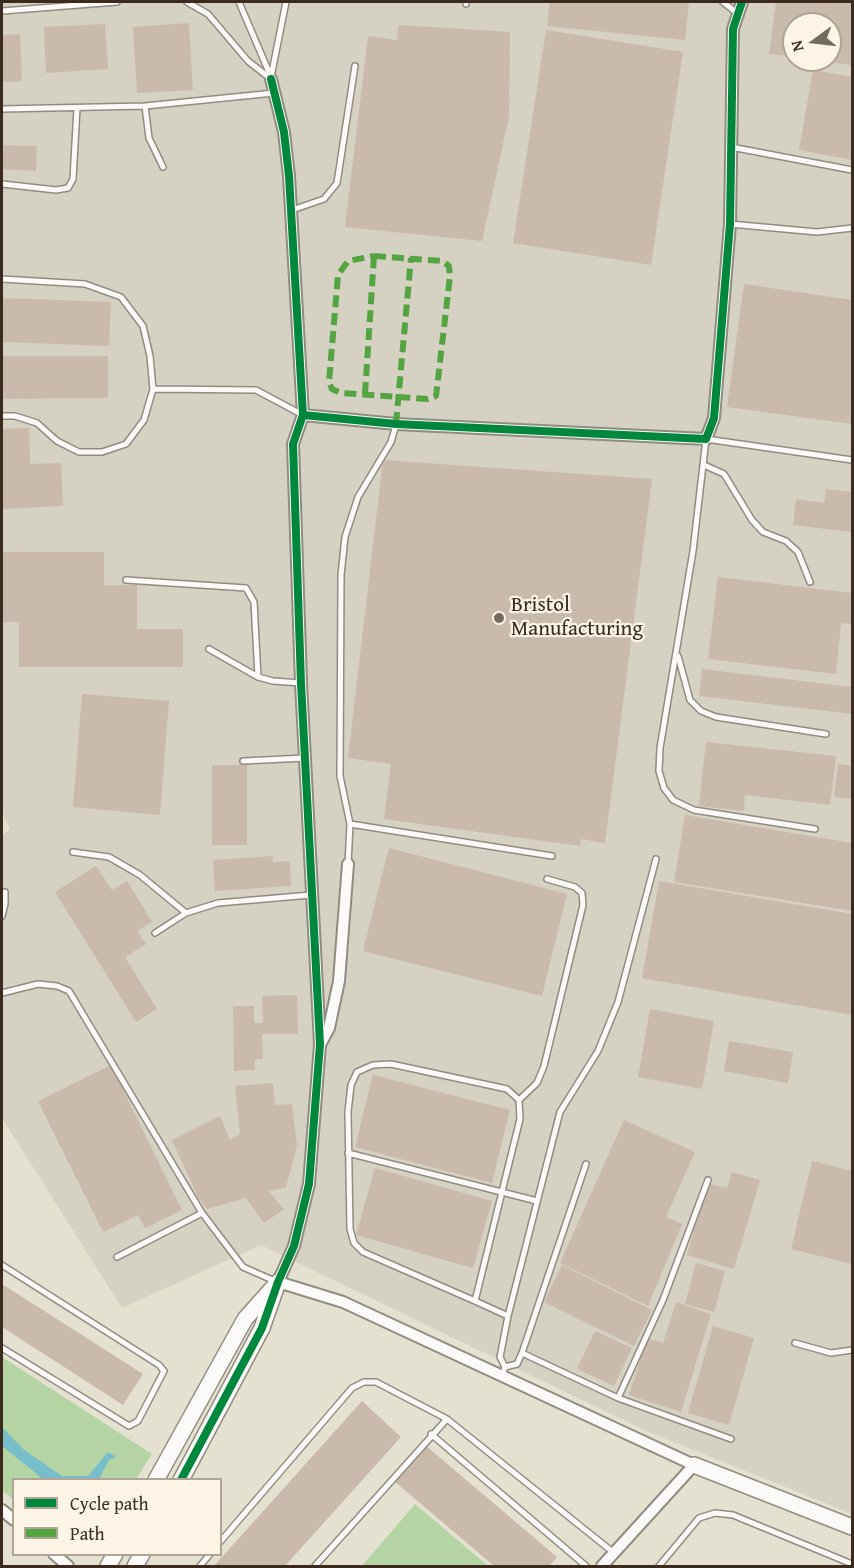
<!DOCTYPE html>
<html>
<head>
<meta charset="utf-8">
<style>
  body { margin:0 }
  #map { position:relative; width:854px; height:1568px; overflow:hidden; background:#e5e1d0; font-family:"Gentium Book Plus",serif }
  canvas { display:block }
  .frame { position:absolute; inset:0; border:3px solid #3b2a1e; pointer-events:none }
  .legend { position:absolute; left:12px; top:1478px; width:210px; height:78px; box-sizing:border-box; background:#fcf5e5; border:2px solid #afa495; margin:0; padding:8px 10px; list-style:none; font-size:18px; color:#3b2a1e }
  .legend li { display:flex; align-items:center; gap:12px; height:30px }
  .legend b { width:30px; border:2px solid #afa495 }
  .north { position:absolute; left:782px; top:12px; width:60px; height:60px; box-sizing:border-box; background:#fcf5e5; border:2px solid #afa495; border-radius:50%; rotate:255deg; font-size:16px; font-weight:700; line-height:24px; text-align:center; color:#3b2a1e }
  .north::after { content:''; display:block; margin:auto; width:21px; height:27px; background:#766a5c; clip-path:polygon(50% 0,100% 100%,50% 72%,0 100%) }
</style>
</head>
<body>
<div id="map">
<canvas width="854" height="1568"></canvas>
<div class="frame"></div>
<ul class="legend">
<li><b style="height:8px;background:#00873e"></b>Cycle path</li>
<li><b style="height:8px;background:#54a441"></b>Path</li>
</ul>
<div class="north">N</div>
</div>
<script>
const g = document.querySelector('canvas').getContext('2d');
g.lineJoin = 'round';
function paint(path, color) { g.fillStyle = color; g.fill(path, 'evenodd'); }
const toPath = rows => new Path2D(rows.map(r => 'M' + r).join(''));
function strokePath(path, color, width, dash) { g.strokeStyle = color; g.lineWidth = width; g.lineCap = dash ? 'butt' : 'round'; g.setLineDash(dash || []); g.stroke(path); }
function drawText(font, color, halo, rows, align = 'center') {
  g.font = font + ' "Gentium Book Plus",serif'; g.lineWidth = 4.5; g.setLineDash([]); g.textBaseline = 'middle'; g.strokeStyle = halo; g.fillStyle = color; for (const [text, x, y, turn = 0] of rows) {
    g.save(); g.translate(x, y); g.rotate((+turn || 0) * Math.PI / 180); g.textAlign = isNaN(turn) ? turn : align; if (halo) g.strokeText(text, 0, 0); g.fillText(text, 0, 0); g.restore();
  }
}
paint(toPath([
  [2,2,852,2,852,1514,644,1430,261,1245,122,1308,2,1118,2,835,10,830,2,811],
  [794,24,830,24,830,60,794,60]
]), '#d5d1c3');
paint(toPath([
  [2,1357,152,1454,136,1479,14,1480,13,1499,2,1490],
  [415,1504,488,1566,362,1566]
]), '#b5d4a3');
paint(toPath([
  [2,1427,23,1449,62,1476,88,1476,108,1452,116,1457,109,1460,99,1479,43,1479,2,1446]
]), '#77beca');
paint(toPath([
  [550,2,689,2,685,40,547,26],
  [776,2,852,2,852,65,823,61,830,60,830,24,794,24,794,57,769,54],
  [189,23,193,90,137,93,133,27],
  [105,24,108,69,46,73,44,27],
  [398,25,510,32,509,116,482,241,345,227,368,36,397,40],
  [546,30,683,52,651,265,513,243],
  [20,34,22,81,2,82,2,35],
  [813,70,852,77,852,160,799,150],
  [2,145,37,146,36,171,2,169],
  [744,284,852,300,852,424,727,407],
  [2,298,111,302,109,346,2,342],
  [2,356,108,356,108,398,2,399],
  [29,428,30,464,61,463,63,506,2,509,2,429],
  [383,460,652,479,605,843,581,839,580,846,384,819,391,764,348,758],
  [826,489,852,492,852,532,793,525,796,499,824,503],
  [2,552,104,552,104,585,137,585,137,629,183,629,183,667,19,667,19,622,2,622],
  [718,577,852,593,852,624,841,623,836,674,708,659],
  [702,669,852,687,852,714,699,696],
  [82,694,169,701,160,815,73,807],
  [706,742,836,756,830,805,745,795,744,811,699,806],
  [838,764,852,766,852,799,834,797],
  [212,765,247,765,247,845,212,845],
  [685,815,852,843,852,911,674,882],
  [389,848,567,894,542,996,363,951],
  [273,856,273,862,290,861,291,886,215,891,213,860],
  [96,866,112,890,127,881,152,922,137,931,146,944,125,957,157,1009,136,1022,55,892],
  [659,881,852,914,852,1015,642,978],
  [297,995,298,1034,262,1034,263,1059,255,1059,255,1070,234,1071,233,1006,254,1006,254,1023,263,1023,262,996],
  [650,1009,714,1021,702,1089,638,1077],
  [729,1041,793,1052,788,1083,724,1071],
  [111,1065,182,1210,145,1228,138,1215,103,1232,38,1101],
  [373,1075,510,1110,492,1183,355,1147],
  [273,1083,275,1105,292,1104,297,1146,286,1187,268,1191,284,1209,264,1223,246,1198,207,1209,198,1197,172,1140,220,1116,230,1140,240,1134,235,1086],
  [624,1120,695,1152,666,1217,682,1224,648,1306,560,1263],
  [812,1161,852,1171,852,1264,791,1249],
  [375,1168,492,1201,473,1268,356,1235],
  [732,1172,760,1180,734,1269,687,1255,707,1183,727,1188],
  [696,1263,725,1271,714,1312,685,1304],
  [562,1265,652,1310,634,1346,544,1302],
  [2,1284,143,1374,123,1405,2,1327],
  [676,1302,711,1314,681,1412,629,1395,647,1338,663,1343],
  [713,1326,754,1338,729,1425,688,1413],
  [595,1331,632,1348,614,1386,577,1369],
  [362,1401,401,1437,285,1566,214,1566],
  [425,1445,557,1557,549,1566,494,1566,394,1481]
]), '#cabaab');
const lane = toPath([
  [187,2,208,14,248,61,271,79],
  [239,2,271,77],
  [466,2,466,4],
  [723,2,737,13],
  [2,11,117,2],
  [271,77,286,2],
  [145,106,149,138,163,167],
  [2,109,145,106,274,93],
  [731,147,852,170],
  [2,184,56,190,68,188,73,179,77,108],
  [292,210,324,199,337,183,355,66],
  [730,224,817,232,852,228],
  [2,279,85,284,121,297,143,326,150,356,153,389],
  [2,416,15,416,37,423,57,441,79,452,102,452,126,444,144,420,153,389,256,390,303,415],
  [704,465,724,474,752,520,763,532,786,541,798,552,810,582],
  [126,580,246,588,254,602,258,677],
  [209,649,258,677,273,681,301,683],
  [678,656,690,700,701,711,716,717,826,734],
  [243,761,305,758],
  [350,824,340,776,341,575,345,537,358,497,391,442,396,425],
  [815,829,694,810,673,800,664,788,659,771,660,748,693,551,706,439,852,460],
  [73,852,109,857,140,875,186,913],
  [348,864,350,824,552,856],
  [2,916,5,904,5,892],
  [155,933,186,913,218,903,311,895],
  [2,993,38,984,57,986,69,991,202,1213,243,1267,277,1282],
  [519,1100,537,1083,544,1066,583,905,582,893,575,887,547,879],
  [348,1153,537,1201],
  [117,1257,202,1213],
  [2,1265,159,1365,164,1371,138,1421,129,1426,2,1348],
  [475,1301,363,1252,354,1243,350,1229,348,1112,351,1085,357,1072,373,1065,391,1064,507,1089,519,1100,520,1119,475,1301,508,1316],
  [795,1343,831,1353,852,1350],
  [522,1353,618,1398,663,1300,708,1180],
  [505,1367,500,1357,508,1316,560,1112,598,1051,618,1002,656,859],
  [504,1370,505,1367,517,1364,522,1353,586,1164],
  [618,1398,731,1439],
  [431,1434,586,1566],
  [220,1542,352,1388,364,1382,376,1382,447,1419,614,1553],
  [200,1566,210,1554],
  [315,1566,447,1419],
  [659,1566,699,1518,715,1513,733,1515,852,1564]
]);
const street = toPath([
  [271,79,284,132,289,176,303,415,293,444,301,683,320,1044,309,1184,294,1246,278,1282,343,1302,694,1465,602,1566],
  [303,415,396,424,706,439,714,418,730,224,733,29,742,2],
  [321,1043,329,1028,339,981,348,864],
  [2,1510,14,1520],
  [54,1554,68,1566]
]);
const secondary = toPath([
  [694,1465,852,1527],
  [156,1480,245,1319,278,1282],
  [181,1480,262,1328,277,1285],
  [108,1566,115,1554],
  [135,1566,142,1554]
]);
strokePath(lane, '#918c82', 8);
strokePath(street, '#918c82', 14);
strokePath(secondary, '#918c82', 18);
strokePath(lane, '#fbfaf8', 5);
strokePath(street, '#fbfaf8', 10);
strokePath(secondary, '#fbfaf8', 15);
strokePath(toPath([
  [374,256,442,261,449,266,450,276,436,396,428,399,341,393,332,389,329,382,338,275,348,261,374,256],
  [365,394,374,256],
  [396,424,411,258]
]), '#54a441', 6, [12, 6]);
strokePath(toPath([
  [303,415,396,424,706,439,714,418,730,224,733,29,742,2],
  [181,1480,262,1328,278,1282,294,1246,309,1184,320,1044,301,683,293,444,303,415,289,176,284,132,271,79]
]), '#00873e', 8);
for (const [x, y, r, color] of [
  [499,618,6,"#766a5c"]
]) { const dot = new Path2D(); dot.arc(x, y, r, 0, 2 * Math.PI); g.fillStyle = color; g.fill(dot); strokePath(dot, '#fcf5e5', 2); }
drawText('21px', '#3b2a1e', '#fcf5e5', [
  ["Bristol",511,606],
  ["Manufacturing",511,630]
], 'left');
</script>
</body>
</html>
